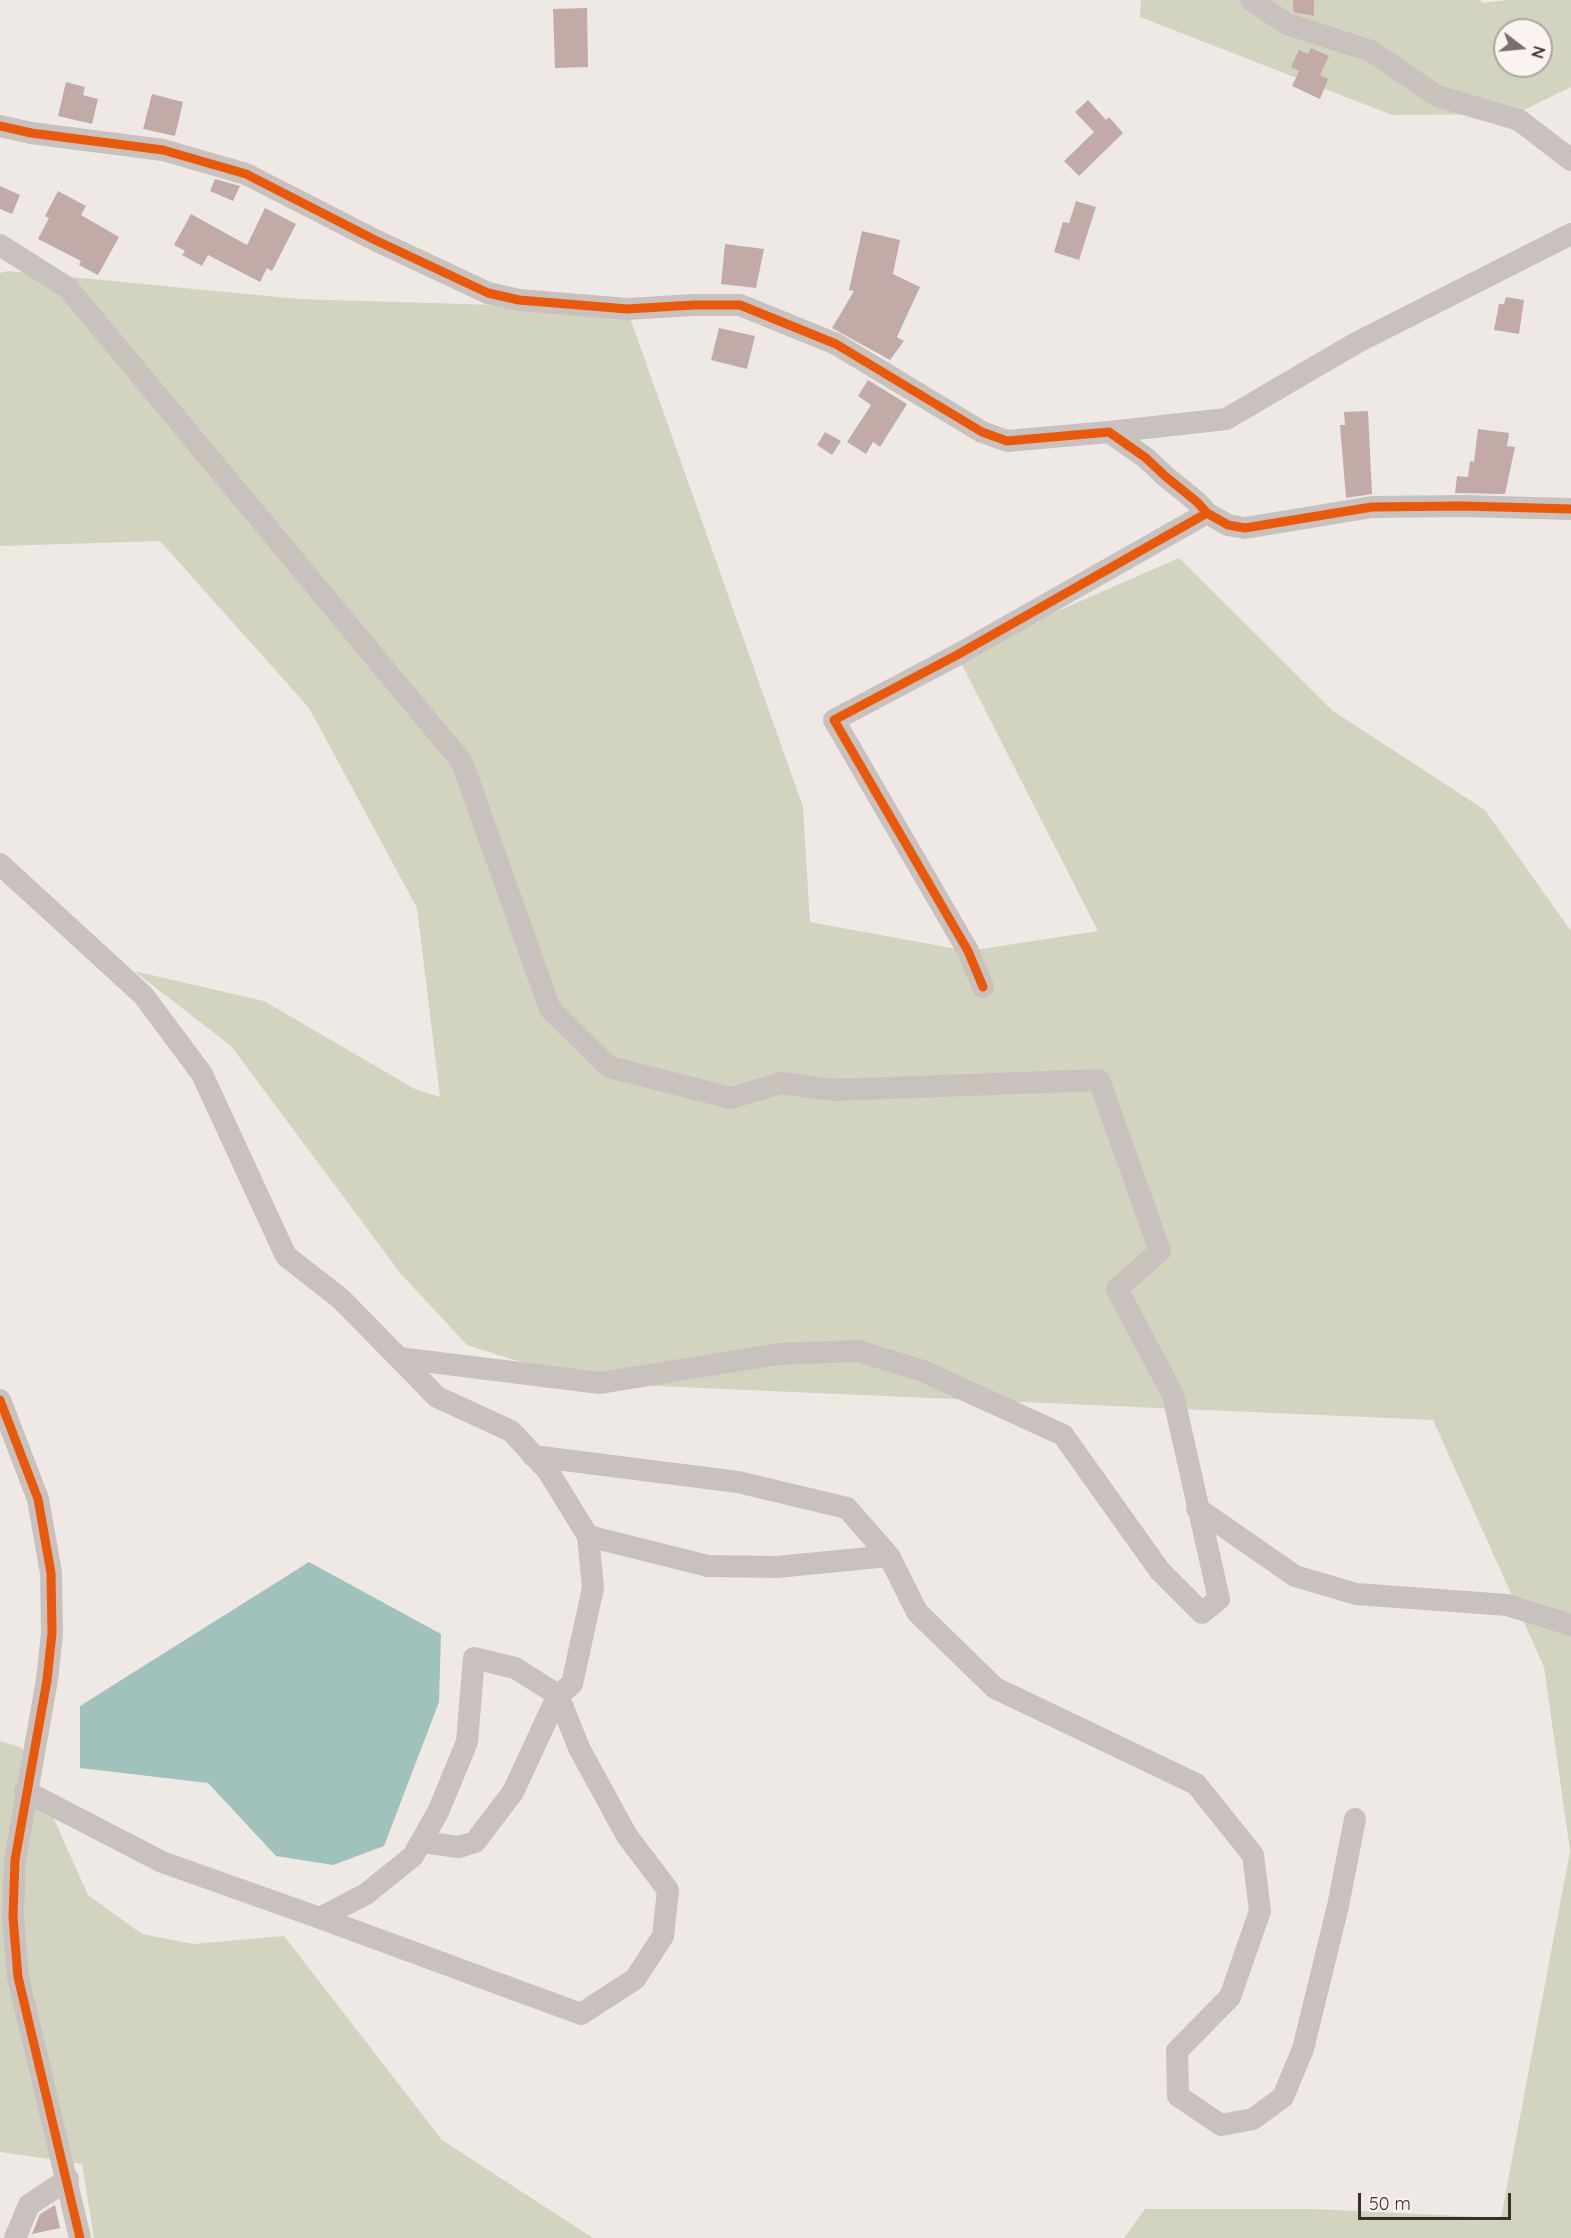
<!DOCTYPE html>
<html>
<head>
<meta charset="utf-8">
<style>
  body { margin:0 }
  #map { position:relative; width:1571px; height:2238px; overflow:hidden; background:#efe9e5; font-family:Quicksand,sans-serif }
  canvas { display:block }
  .north { position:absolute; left:1493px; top:18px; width:60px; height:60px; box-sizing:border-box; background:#faf3ee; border:2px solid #ada4a0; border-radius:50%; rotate:106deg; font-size:16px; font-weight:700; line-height:24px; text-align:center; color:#3a2e2b }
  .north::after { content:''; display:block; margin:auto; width:21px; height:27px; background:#796f6c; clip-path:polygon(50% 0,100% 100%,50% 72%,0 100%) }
  .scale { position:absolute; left:1358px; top:2193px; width:153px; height:27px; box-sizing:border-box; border:3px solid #3a2e2b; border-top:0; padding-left:8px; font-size:18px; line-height:21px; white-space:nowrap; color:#3a2e2b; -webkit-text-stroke:4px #faf3ee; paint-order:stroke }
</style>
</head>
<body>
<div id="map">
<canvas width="1571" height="2238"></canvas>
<div class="north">N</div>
<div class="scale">50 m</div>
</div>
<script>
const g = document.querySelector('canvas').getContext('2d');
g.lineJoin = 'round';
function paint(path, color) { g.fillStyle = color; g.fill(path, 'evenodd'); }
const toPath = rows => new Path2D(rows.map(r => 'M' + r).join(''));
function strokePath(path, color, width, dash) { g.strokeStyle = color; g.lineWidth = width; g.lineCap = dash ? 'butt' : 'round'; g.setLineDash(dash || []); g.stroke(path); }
paint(toPath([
  [1141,0,1480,0,1483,3,1506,0,1571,0,1571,87,1516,114,1392,115,1140,17],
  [1505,30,1541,30,1541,66,1505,66],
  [8,271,299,299,627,309,803,807,810,922,968,951,1098,931,957,655,1179,558,1333,711,1485,810,1571,931,1571,2238,1124,2238,1145,2209,1314,2209,1501,2218,1570,1851,1544,1667,1433,1420,587,1383,467,1345,401,1274,231,1046,134,971,264,1001,415,1089,440,1097,417,908,309,708,160,541,0,546,0,273],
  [0,1741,22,1748,88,1895,142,1934,193,1944,284,1936,442,2140,593,2238,94,2238,82,2164,0,2152]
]), '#d3d4c0');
paint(toPath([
  [309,1562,441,1634,439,1702,384,1846,333,1865,276,1856,208,1783,80,1768,80,1706]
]), '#a1c1bc');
paint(toPath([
  [1293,0,1314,0,1314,16,1293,12],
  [587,8,588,67,555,68,553,9],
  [1311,48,1329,56,1320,75,1328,79,1320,99,1292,86,1299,71,1291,67,1299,50,1308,54],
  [66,82,85,87,83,95,98,99,92,124,58,116],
  [152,94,183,102,175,136,143,129],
  [1088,100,1106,120,1109,117,1123,133,1079,176,1064,161,1094,132,1075,112],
  [215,179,240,186,233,201,210,191],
  [0,186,20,195,12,214,0,209],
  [58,191,86,206,81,215,119,237,98,275,79,265,81,261,38,239,49,218,45,216],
  [1076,201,1096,207,1079,260,1054,252,1063,222,1069,223],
  [265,208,296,224,272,271,267,268,260,282,208,255,202,266,182,255,185,251,174,245,191,214,247,245],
  [862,231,900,240,893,274,920,287,897,337,904,341,890,360,832,328,854,291,849,290],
  [725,244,764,249,756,288,721,284],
  [1506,297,1524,300,1519,334,1494,330,1499,304,1504,304],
  [719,328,755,336,747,369,711,360],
  [868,380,907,404,880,447,873,442,866,454,847,442,871,405,858,396],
  [1368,411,1372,494,1346,498,1340,425,1345,425,1344,412],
  [1478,429,1509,433,1507,446,1515,447,1505,494,1455,493,1457,476,1468,477,1470,461,1474,462],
  [825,432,841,441,832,455,817,445],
  [55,2205,60,2228,32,2234,40,2214]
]), '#c2aba7');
strokePath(toPath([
  [1251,0,1287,24,1371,51,1437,96,1519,120,1571,160],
  [0,126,31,133,163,150,246,174,375,240,488,293,519,300,627,309,694,305,740,305,836,344,982,432,1007,441,1109,432,1146,458,1165,476,1197,502,1207,513,1228,525,1245,528,1372,507,1463,506,1571,509],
  [0,245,68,288,462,762,550,1009,609,1067,731,1098,781,1083,835,1090,1099,1080,1160,1251,1117,1289,1173,1395,1219,1599,1202,1613,1160,1571,1063,1435,923,1371,858,1351,778,1354,600,1383,399,1358],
  [1109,432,1226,419,1356,343,1571,234],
  [0,864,143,995,202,1074,286,1256,341,1299,437,1397,511,1431,548,1471,588,1536,593,1588,572,1684,558,1695,515,1668,474,1658,467,1742,438,1812,413,1856,366,1894,320,1918,162,1862,25,1791],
  [983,987,968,951,834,720,957,655,1207,513],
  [0,1400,38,1499,51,1573,52,1633,47,1680,15,1860,13,1917,18,1977,80,2238],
  [533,1456,738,1482,847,1508,889,1556,917,1612,995,1688,1196,1784,1253,1855,1260,1911,1230,1997,1177,2051,1178,2096,1221,2125,1253,2119,1283,2097,1303,2049,1338,1906,1355,1819],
  [1197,1508,1295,1576,1356,1594,1507,1605,1571,1625],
  [588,1536,708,1566,777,1567,889,1556],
  [421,1842,459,1847,475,1842,513,1792,558,1695],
  [320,1918,581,2014,635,1979,663,1936,668,1890,627,1836,579,1748,558,1695],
  [15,2238,29,2205,68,2179]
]), '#c8c1be', 22);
strokePath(toPath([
  [0,126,31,133,163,150,246,174,375,240,488,293,519,300,627,309,694,305,740,305,836,344,982,432,1007,441,1109,432,1146,458,1165,476,1197,502,1207,513,1228,525,1245,528,1372,507,1463,506,1571,509],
  [983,987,968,951,834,720,957,655,1207,513],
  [0,1400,38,1499,51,1573,52,1633,47,1680,15,1860,13,1917,18,1977,80,2238]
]), '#e8590c', 9);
</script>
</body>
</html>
